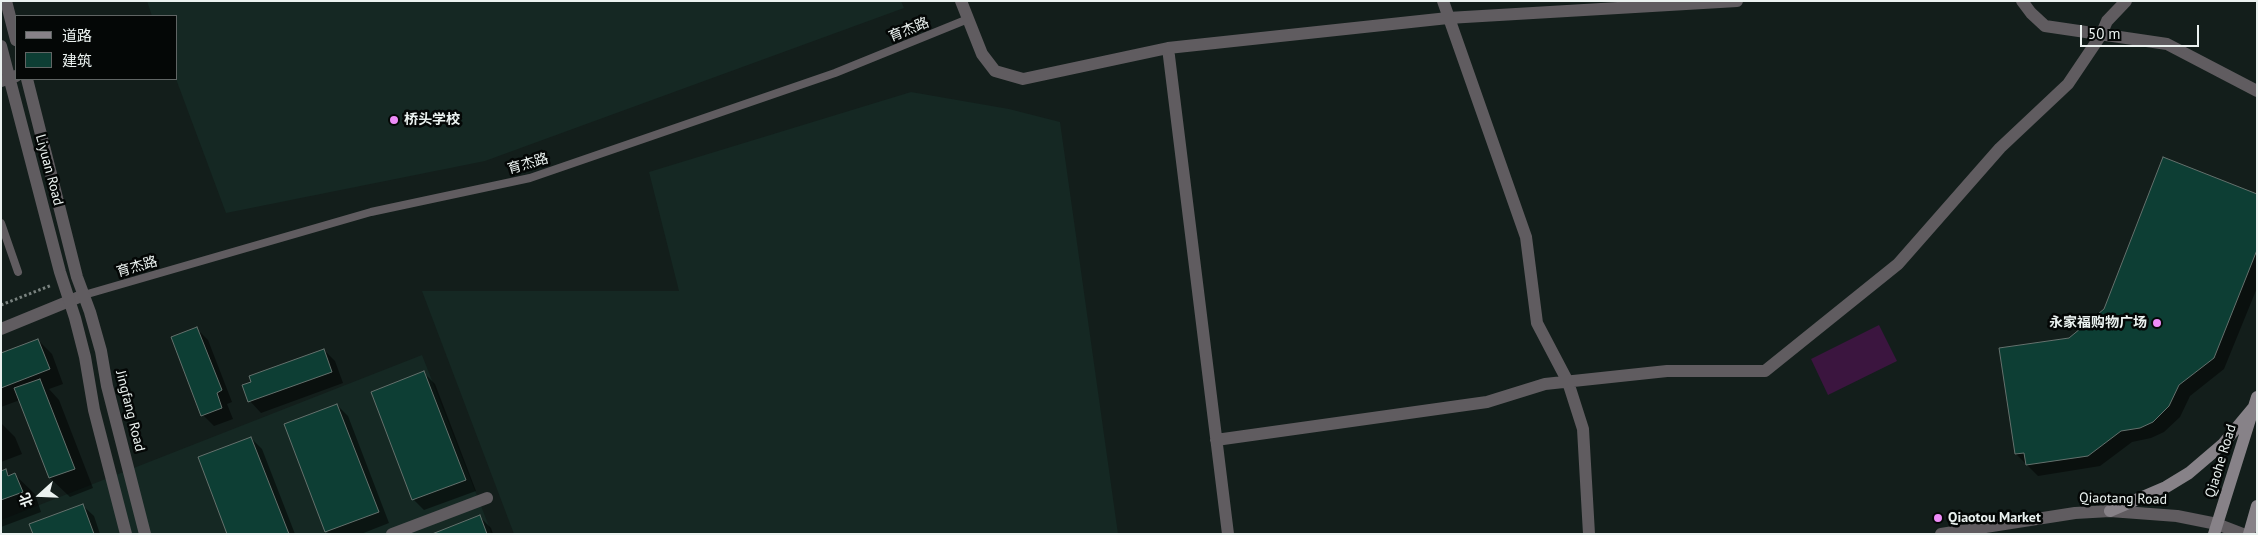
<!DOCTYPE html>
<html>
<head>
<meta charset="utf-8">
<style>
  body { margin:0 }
  #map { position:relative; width:2258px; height:535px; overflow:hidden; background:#131e1b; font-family:"PT Sans","Noto Sans SC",sans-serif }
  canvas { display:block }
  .frame { position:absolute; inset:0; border:2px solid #ebf2f0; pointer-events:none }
  .legend { position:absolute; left:15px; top:15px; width:162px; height:65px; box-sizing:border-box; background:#040706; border:1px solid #606564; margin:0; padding:6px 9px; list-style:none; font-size:15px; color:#ebf2f0 }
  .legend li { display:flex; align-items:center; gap:10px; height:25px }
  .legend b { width:25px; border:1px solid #606564 }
  .north { position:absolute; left:15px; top:470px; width:50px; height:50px; -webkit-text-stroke:4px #040706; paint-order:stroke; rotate:250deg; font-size:14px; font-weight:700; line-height:20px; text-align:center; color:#ebf2f0 }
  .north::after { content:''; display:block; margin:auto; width:18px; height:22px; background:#ebf2f0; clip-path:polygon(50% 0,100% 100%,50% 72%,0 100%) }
  .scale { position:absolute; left:2080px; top:25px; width:119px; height:22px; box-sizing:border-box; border:2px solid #ebf2f0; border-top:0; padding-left:6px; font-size:15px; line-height:18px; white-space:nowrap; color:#ebf2f0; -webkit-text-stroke:4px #040706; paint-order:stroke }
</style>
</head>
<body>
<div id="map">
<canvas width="2258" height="535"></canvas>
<div class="frame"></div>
<ul class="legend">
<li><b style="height:6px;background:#878288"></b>道路</li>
<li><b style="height:14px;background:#0d3e34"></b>建筑</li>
</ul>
<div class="north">北</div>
<div class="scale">50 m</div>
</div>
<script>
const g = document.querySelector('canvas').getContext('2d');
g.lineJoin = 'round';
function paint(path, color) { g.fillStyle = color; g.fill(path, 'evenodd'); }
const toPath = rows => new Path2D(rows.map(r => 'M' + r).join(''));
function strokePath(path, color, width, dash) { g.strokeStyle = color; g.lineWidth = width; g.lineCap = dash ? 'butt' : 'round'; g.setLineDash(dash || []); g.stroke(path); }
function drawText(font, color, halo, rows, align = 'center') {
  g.font = font + ' "PT Sans","Noto Sans SC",sans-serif'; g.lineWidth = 5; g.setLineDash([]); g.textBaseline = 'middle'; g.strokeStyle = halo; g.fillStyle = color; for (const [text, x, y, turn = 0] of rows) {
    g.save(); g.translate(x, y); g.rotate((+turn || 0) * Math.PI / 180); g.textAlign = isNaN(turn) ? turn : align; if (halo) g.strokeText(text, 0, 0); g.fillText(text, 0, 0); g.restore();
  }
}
paint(toPath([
  [147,1,901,1,904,8,485,161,226,213,176,79,176,16,152,16],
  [911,92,1009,109,1060,122,1118,534,514,534,422,291,679,291,649,172],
  [422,355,492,534,1,534,1,520]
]), '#152823');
paint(toPath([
  [1879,325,1897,361,1828,395,1811,359]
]), '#3b153f');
paint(toPath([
  [2257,195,2257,288,2224,369,2190,396,2180,417,2164,432,2151,438,2132,442,2100,466,2038,476,2016,454,2070,339],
  [197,329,208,340,232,402,227,404,233,419,214,426,203,415],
  [38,340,52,354,63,384,49,389,59,400,93,488,70,497,50,478,20,400,1,407,1,354],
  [324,350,335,361,343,383,261,413,250,401,244,386],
  [424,373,435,384,476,491,424,510,413,499],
  [337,405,348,416,389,523,361,534,329,534,326,531],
  [1,423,15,437,22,454,1,462],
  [251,438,262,449,295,534,229,534],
  [5,471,11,476,15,475,35,494,41,512,1,527,1,472],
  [82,505,94,516,100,534,34,534],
  [480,517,491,528,493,534,435,534]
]), '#0007');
const building = toPath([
  [2163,157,2257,194,2257,250,2214,358,2179,385,2169,406,2153,422,2140,428,2121,431,2088,456,2026,465,2024,453,2015,454,1999,348,2069,338,2104,309,2163,157],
  [197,327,222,390,217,393,222,408,201,416,171,337,197,327],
  [38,339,50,369,1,388,1,353,38,339],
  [324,349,332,372,248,402,242,385,251,382,249,376,324,349],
  [424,371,466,480,412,500,371,392,424,371],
  [40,379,75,469,49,478,14,388,40,379],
  [337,404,379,512,325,532,284,424,337,404],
  [251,437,289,534,227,534,198,457,251,437],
  [6,469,8,476,15,473,23,492,1,500,1,471,6,469],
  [83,504,94,534,33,534,29,524,83,504],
  [480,515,487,534,432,534,480,515]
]);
paint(building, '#0d3e34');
strokePath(building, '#64716d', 1);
strokePath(toPath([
  [1,305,52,285]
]), '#79827f', 3, [2.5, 2.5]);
strokePath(toPath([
  [1,223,18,272],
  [84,295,371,212,530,178,835,73,968,19]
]), '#605c60', 8);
strokePath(toPath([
  [961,1,982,54,995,71,1023,79,1168,48,1448,18,1737,1],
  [1443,1,1526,237,1537,323,1568,382,1583,429,1589,534],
  [2022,1,2031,13,2045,26,2167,44,2257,91],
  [1168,48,1228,534],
  [1,81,16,76],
  [1,329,84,295],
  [1216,440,1487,402,1545,384,1667,371,1765,371,1898,264,2000,148,2068,84,2101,35,2107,21,2126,1],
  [392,534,487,498]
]), '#605c60', 12);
strokePath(toPath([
  [6,1,16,40],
  [1,46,60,272,75,318,85,357,94,410,126,534],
  [27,79,77,277,90,312,101,351,107,386,145,534],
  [1941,534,2075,513,2110,511,2177,516,2217,524,2243,534]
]), '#605c60', 12);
strokePath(toPath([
  [2110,511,2166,487,2189,473,2223,444,2253,408],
  [2214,534,2257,397],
  [2249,534,2257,506]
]), '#878288', 12);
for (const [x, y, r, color] of [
  [394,120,5,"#ee8cf8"],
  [2157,323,5,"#ee8cf8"],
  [1938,518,5,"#ee8cf8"]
]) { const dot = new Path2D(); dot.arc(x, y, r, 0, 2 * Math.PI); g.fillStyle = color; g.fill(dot); strokePath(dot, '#040706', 2); }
drawText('14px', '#ebf2f0', '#040706', [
  ["育杰路",909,30,-22],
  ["育杰路",528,164,-16],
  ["Liyuan Road",49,170,75],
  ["育杰路",137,267,-16],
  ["Jingfang Road",130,411,76],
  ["Qiaohe Road",2221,461,-73],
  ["Qiaotang Road",2123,499,1]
]);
drawText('bold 14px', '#ebf2f0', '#040706', [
  ["桥头学校",404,120],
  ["永家福购物广场",2147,323,"right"],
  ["Qiaotou Market",1948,518]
], 'left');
</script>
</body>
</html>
